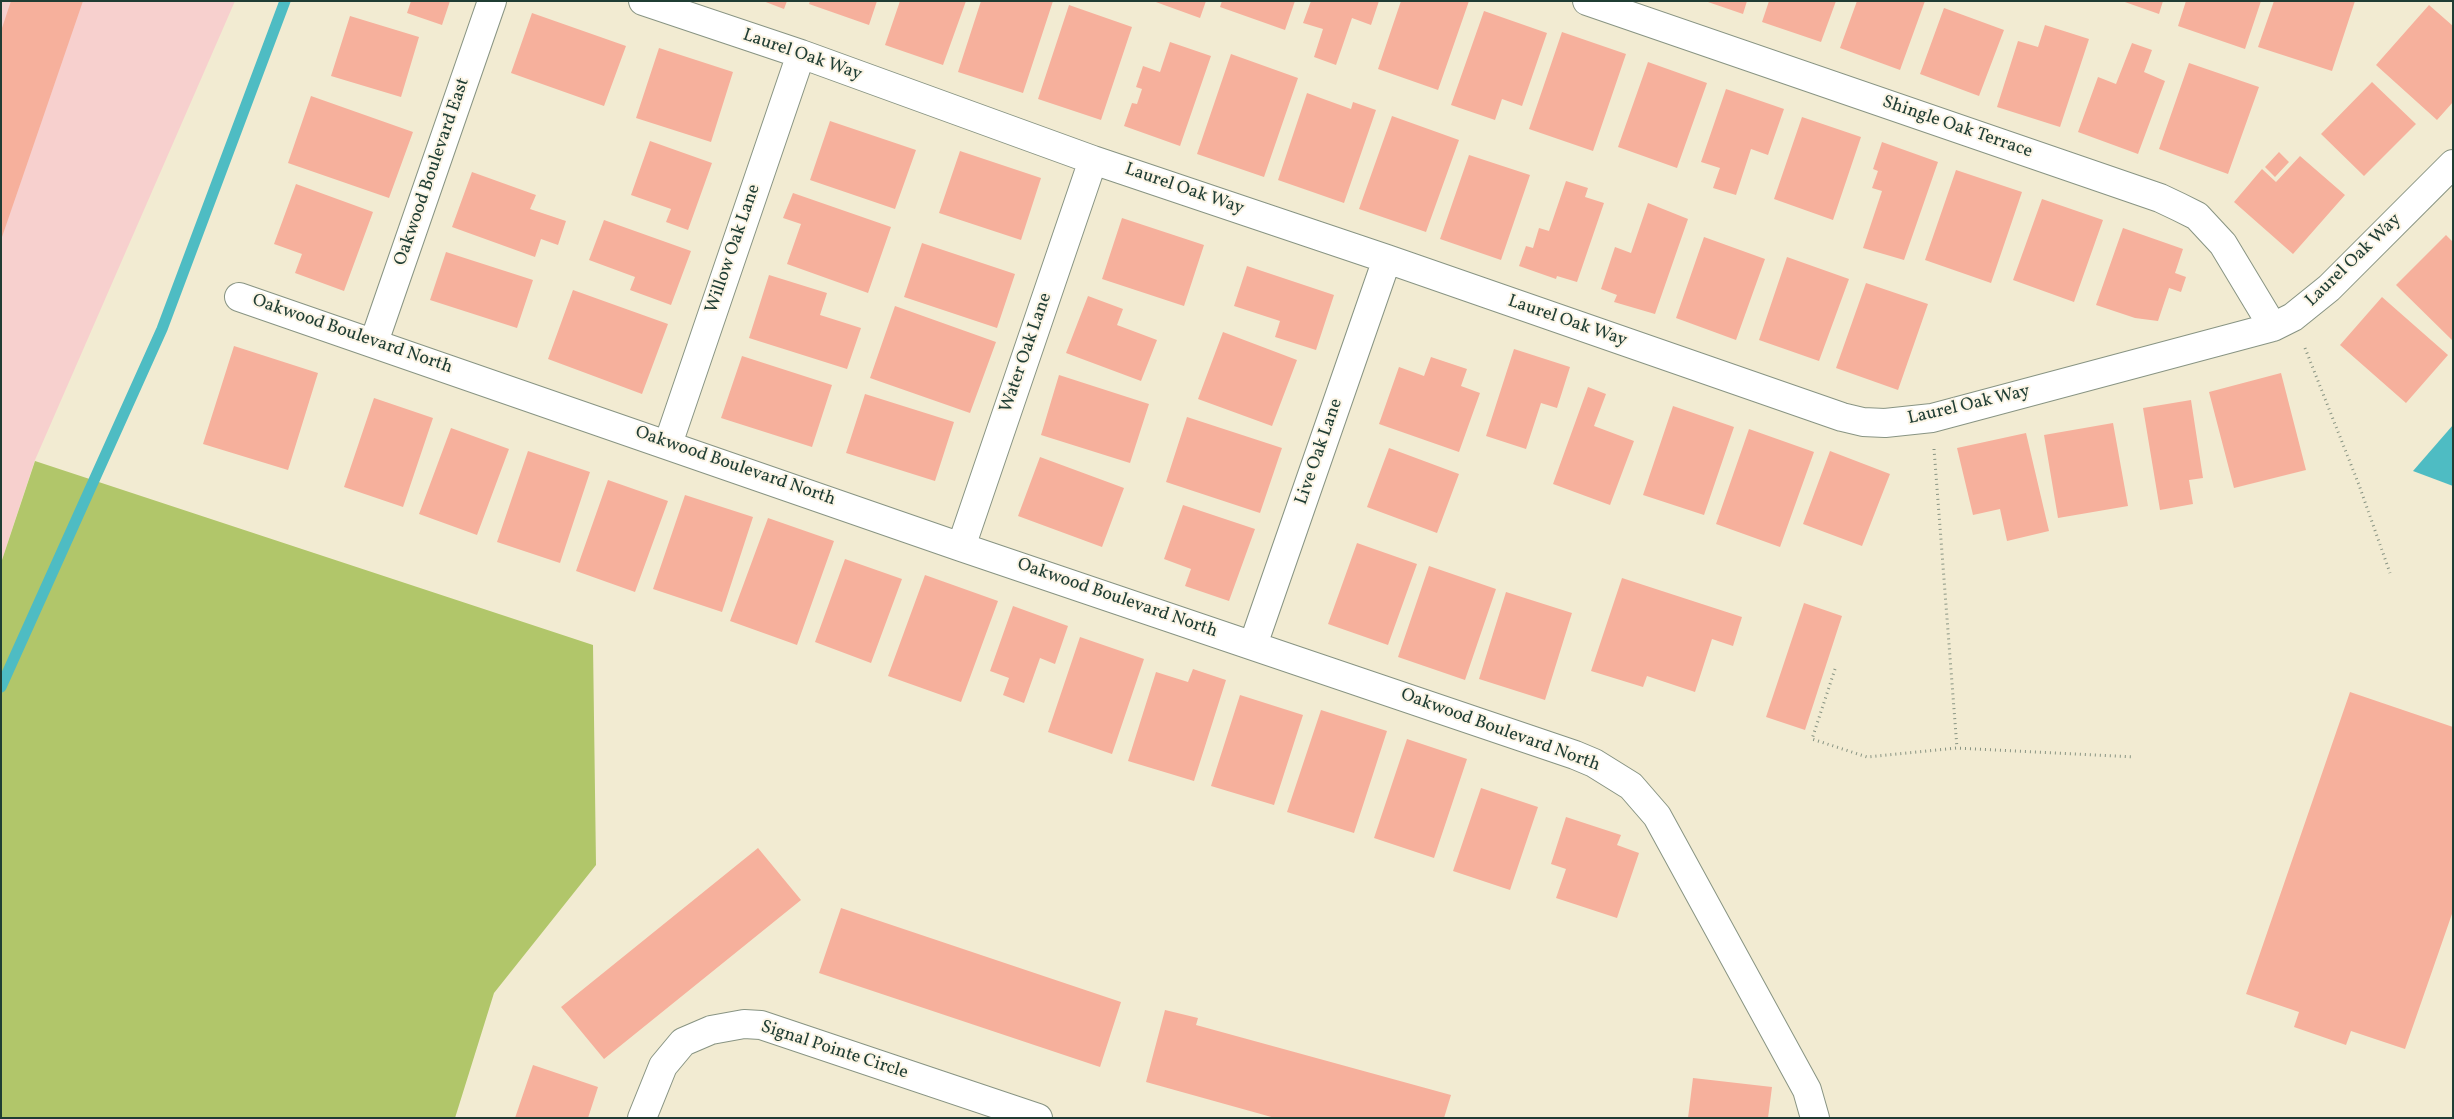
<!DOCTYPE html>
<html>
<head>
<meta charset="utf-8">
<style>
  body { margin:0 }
  #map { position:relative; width:2454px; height:1119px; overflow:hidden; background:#f2ebd2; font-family:Vollkorn,serif }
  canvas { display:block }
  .frame { position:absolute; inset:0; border:2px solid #1f3d34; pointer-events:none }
</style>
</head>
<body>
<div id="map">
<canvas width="2454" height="1119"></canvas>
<div class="frame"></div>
</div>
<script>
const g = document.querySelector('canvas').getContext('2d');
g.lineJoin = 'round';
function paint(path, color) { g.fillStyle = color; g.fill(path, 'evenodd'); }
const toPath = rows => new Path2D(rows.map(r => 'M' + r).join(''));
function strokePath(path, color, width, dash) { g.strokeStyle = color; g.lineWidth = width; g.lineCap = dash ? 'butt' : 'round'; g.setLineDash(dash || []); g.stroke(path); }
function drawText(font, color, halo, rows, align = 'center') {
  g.font = font + ' Vollkorn,serif'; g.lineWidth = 4; g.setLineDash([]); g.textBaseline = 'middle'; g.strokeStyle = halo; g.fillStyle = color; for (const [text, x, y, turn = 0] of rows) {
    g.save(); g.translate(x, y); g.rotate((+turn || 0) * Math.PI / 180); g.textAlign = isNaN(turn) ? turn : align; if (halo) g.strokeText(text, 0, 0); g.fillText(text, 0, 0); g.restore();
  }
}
paint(toPath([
  [1,1,235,1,35,460,1,563]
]), '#f7d0ce');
paint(toPath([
  [35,461,593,645,596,865,494,993,455,1118,1,1118,1,563]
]), '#b1c66a');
paint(toPath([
  [2453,425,2453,486,2413,471]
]), '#4ebcc3');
strokePath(toPath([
  [1,687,162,329,285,1]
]), '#4ebcc3', 11);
paint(toPath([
  [11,1,83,1,2,237,1,31],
  [411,1,450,1,442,25,407,13],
  [763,1,787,1,784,9],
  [810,1,877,1,869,25,809,4],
  [900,1,966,1,943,65,885,45],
  [981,1,1053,1,1023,93,958,72],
  [1153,1,1206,1,1200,18],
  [1222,1,1295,1,1285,30,1220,7],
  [1311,1,1379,1,1371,25,1352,18,1336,65,1314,57,1323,29,1303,23],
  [1401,1,1469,1,1438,90,1378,69],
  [1705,1,1747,1,1743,14],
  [1769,1,1836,1,1821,42,1762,22],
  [1857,1,1925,1,1900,70,1840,48],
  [2122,1,2163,1,2159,14],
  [2186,1,2261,1,2245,49,2178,26],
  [2274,1,2355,1,2332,71,2258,47],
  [1069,5,1132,27,1101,120,1038,99],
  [2429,5,2453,26,2453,102,2437,120,2376,65],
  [1944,8,2004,30,1979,96,1920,74],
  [1484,11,1547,33,1522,106,1502,99,1495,120,1451,105],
  [532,13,626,46,604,106,511,73],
  [350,16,419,37,401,97,331,76],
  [2045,25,2089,39,2060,127,1997,107,2018,41,2038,47],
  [1562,32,1626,54,1593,151,1529,129],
  [1170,42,1211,56,1180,146,1124,126,1132,103,1137,104,1142,89,1136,87,1143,66,1160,72],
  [2132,43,2152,50,2144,72,2165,81,2138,154,2078,132,2098,77,2116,84],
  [659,48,733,72,711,142,636,118],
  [1231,54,1298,78,1264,177,1197,154],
  [1648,62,1707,83,1677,168,1618,147],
  [2189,63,2259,87,2228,174,2159,149],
  [2372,82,2416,124,2364,176,2321,134],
  [1726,89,1784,109,1768,155,1751,149,1736,195,1713,188,1720,168,1701,162],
  [1307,93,1351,109,1353,102,1376,110,1344,203,1278,180],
  [311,96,413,132,389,198,288,163],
  [1392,116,1459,140,1426,232,1359,209],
  [1802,117,1861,137,1833,220,1774,199],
  [830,121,916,150,895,209,810,180],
  [650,141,712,163,688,230,666,222,671,209,631,195],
  [1882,142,1938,162,1904,260,1863,248,1882,191,1872,188,1878,171,1873,169],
  [960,151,1041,178,1021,240,939,213],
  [2279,152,2289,162,2275,177,2265,167],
  [1469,155,1530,175,1501,260,1440,239],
  [2300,156,2345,195,2293,254,2234,202,2262,169,2276,182],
  [1956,170,2022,192,1991,283,1925,260],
  [472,172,536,195,530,209,566,221,558,245,541,239,535,257,452,227],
  [1566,181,1588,188,1585,197,1604,203,1577,282,1557,276,1556,279,1519,266,1526,246,1533,248,1539,228,1549,231],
  [296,184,373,212,344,291,295,273,302,254,274,244],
  [793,193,891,227,868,293,787,264,801,224,783,218],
  [2042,199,2103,220,2074,302,2013,280],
  [1648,203,1688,219,1655,314,1614,302,1617,295,1601,289,1615,247,1631,253],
  [1122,218,1204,245,1184,306,1102,279],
  [604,220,691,251,671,305,630,290,635,277,589,260],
  [2123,228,2183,249,2175,273,2186,277,2181,292,2169,288,2158,321,2135,318,2096,305],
  [2446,235,2453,242,2453,341,2396,285],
  [1704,237,1765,259,1736,340,1676,318],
  [922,243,1015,274,997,328,904,297],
  [446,252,533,280,517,328,430,300],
  [1787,257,1849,279,1819,361,1759,340],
  [1247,266,1334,295,1316,350,1275,337,1280,321,1234,306],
  [769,275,827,293,820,315,861,328,847,369,749,338],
  [1866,283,1928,304,1898,390,1836,368],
  [573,290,668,324,642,394,548,359],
  [1088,296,1123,309,1117,325,1157,340,1141,381,1066,353],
  [2382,297,2448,355,2406,403,2340,345],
  [895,306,996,342,970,413,870,378],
  [1223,332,1297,360,1272,426,1198,399],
  [234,346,318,373,288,470,203,444],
  [1514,349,1570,367,1557,408,1541,403,1526,449,1486,436],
  [742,356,832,385,812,447,721,418],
  [1431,357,1467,369,1461,386,1480,393,1459,452,1379,424,1399,367,1424,376],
  [2281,373,2306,470,2234,488,2209,392],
  [1059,375,1149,404,1130,463,1041,435],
  [1588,387,1606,394,1594,426,1634,441,1610,505,1553,484],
  [865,394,954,422,935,481,846,453],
  [374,398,433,418,403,507,344,487],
  [2191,400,2203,478,2189,480,2193,504,2160,510,2143,408],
  [1673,406,1734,427,1704,515,1643,495],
  [1187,417,1282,448,1260,513,1166,482],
  [2113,423,2128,506,2058,518,2044,435],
  [451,428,509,449,477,535,419,514],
  [1749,429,1814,452,1780,547,1716,524],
  [2026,433,2049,531,2007,541,2000,509,1973,515,1957,448],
  [1389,448,1459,474,1437,533,1367,507],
  [528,451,590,472,560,563,497,542],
  [1830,451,1890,474,1862,546,1803,524],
  [1040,457,1124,488,1102,547,1018,516],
  [608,480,668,501,635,592,576,571],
  [685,495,753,517,722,612,653,589],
  [1183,505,1255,529,1229,601,1185,586,1191,569,1164,559],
  [768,518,834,541,797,645,730,621],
  [1357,543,1417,564,1388,645,1328,624],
  [845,559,902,579,871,663,815,642],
  [1429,566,1496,589,1465,680,1398,657],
  [925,575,998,601,961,702,888,676],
  [1622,578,1742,617,1733,646,1712,639,1695,692,1647,676,1643,687,1591,671],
  [1506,592,1572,613,1545,700,1479,679],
  [1804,603,1842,616,1805,730,1766,717],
  [1013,606,1068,626,1055,664,1040,658,1024,703,1003,695,1009,678,990,671],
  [1080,637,1144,659,1112,754,1048,732],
  [1193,669,1226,680,1194,781,1128,761,1156,672,1188,682],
  [2350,692,2453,727,2453,911,2405,1049,2351,1031,2346,1045,2294,1027,2299,1012,2246,994],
  [1240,695,1303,715,1274,805,1211,786],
  [1321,710,1387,731,1354,833,1287,812],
  [1407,739,1467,759,1434,858,1374,838],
  [1481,788,1538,807,1510,890,1453,871],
  [1566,817,1621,835,1617,845,1639,853,1617,918,1556,898,1566,869,1551,864],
  [758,848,801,900,604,1059,561,1007],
  [841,908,1121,1002,1100,1067,819,973],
  [1165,1010,1198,1018,1196,1025,1451,1095,1444,1118,1275,1118,1146,1082],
  [533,1065,598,1087,588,1118,515,1118],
  [1693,1078,1772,1087,1768,1118,1688,1118]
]), '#f6b09c');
const street = toPath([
  [643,1,801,54,1093,160,1387,259,1842,417,1863,422,1885,423,1932,418,2273,327,2293,317,2329,288,2453,164],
  [1587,1,2160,198,2179,207,2197,216,2223,244,2273,327],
  [239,297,961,547,1575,755,1594,763,1631,786,1657,816,1807,1090,1815,1118],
  [374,342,492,1],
  [668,444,801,54],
  [961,547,1093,160],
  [1253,645,1387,259],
  [642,1118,663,1066,683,1042,711,1030,744,1024,761,1025,1038,1118]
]);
strokePath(street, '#889483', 30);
strokePath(toPath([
  [2305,348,2359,485,2390,573],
  [1934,449,1957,748],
  [1835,669,1812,739,1867,757,1957,748,2134,757]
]), '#889483', 3, [1, 4]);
strokePath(street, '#fff', 28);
drawText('18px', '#1f3d34', '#fcf5e5', [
  ["Laurel Oak Way",802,56,19],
  ["Shingle Oak Terrace",1957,128,19],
  ["Oakwood Boulevard East",433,172,-71],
  ["Laurel Oak Way",1184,190,19],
  ["Willow Oak Lane",734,249,-71],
  ["Laurel Oak Way",2354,261,-44],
  ["Laurel Oak Way",1567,322,19],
  ["Oakwood Boulevard North",352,335,19],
  ["Water Oak Lane",1027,353,-71],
  ["Laurel Oak Way",1969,406,-13],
  ["Live Oak Lane",1320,452,-71],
  ["Oakwood Boulevard North",735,467,19],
  ["Oakwood Boulevard North",1117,599,19],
  ["Oakwood Boulevard North",1500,731,20],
  ["Signal Pointe Circle",834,1051,18]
]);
</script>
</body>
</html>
